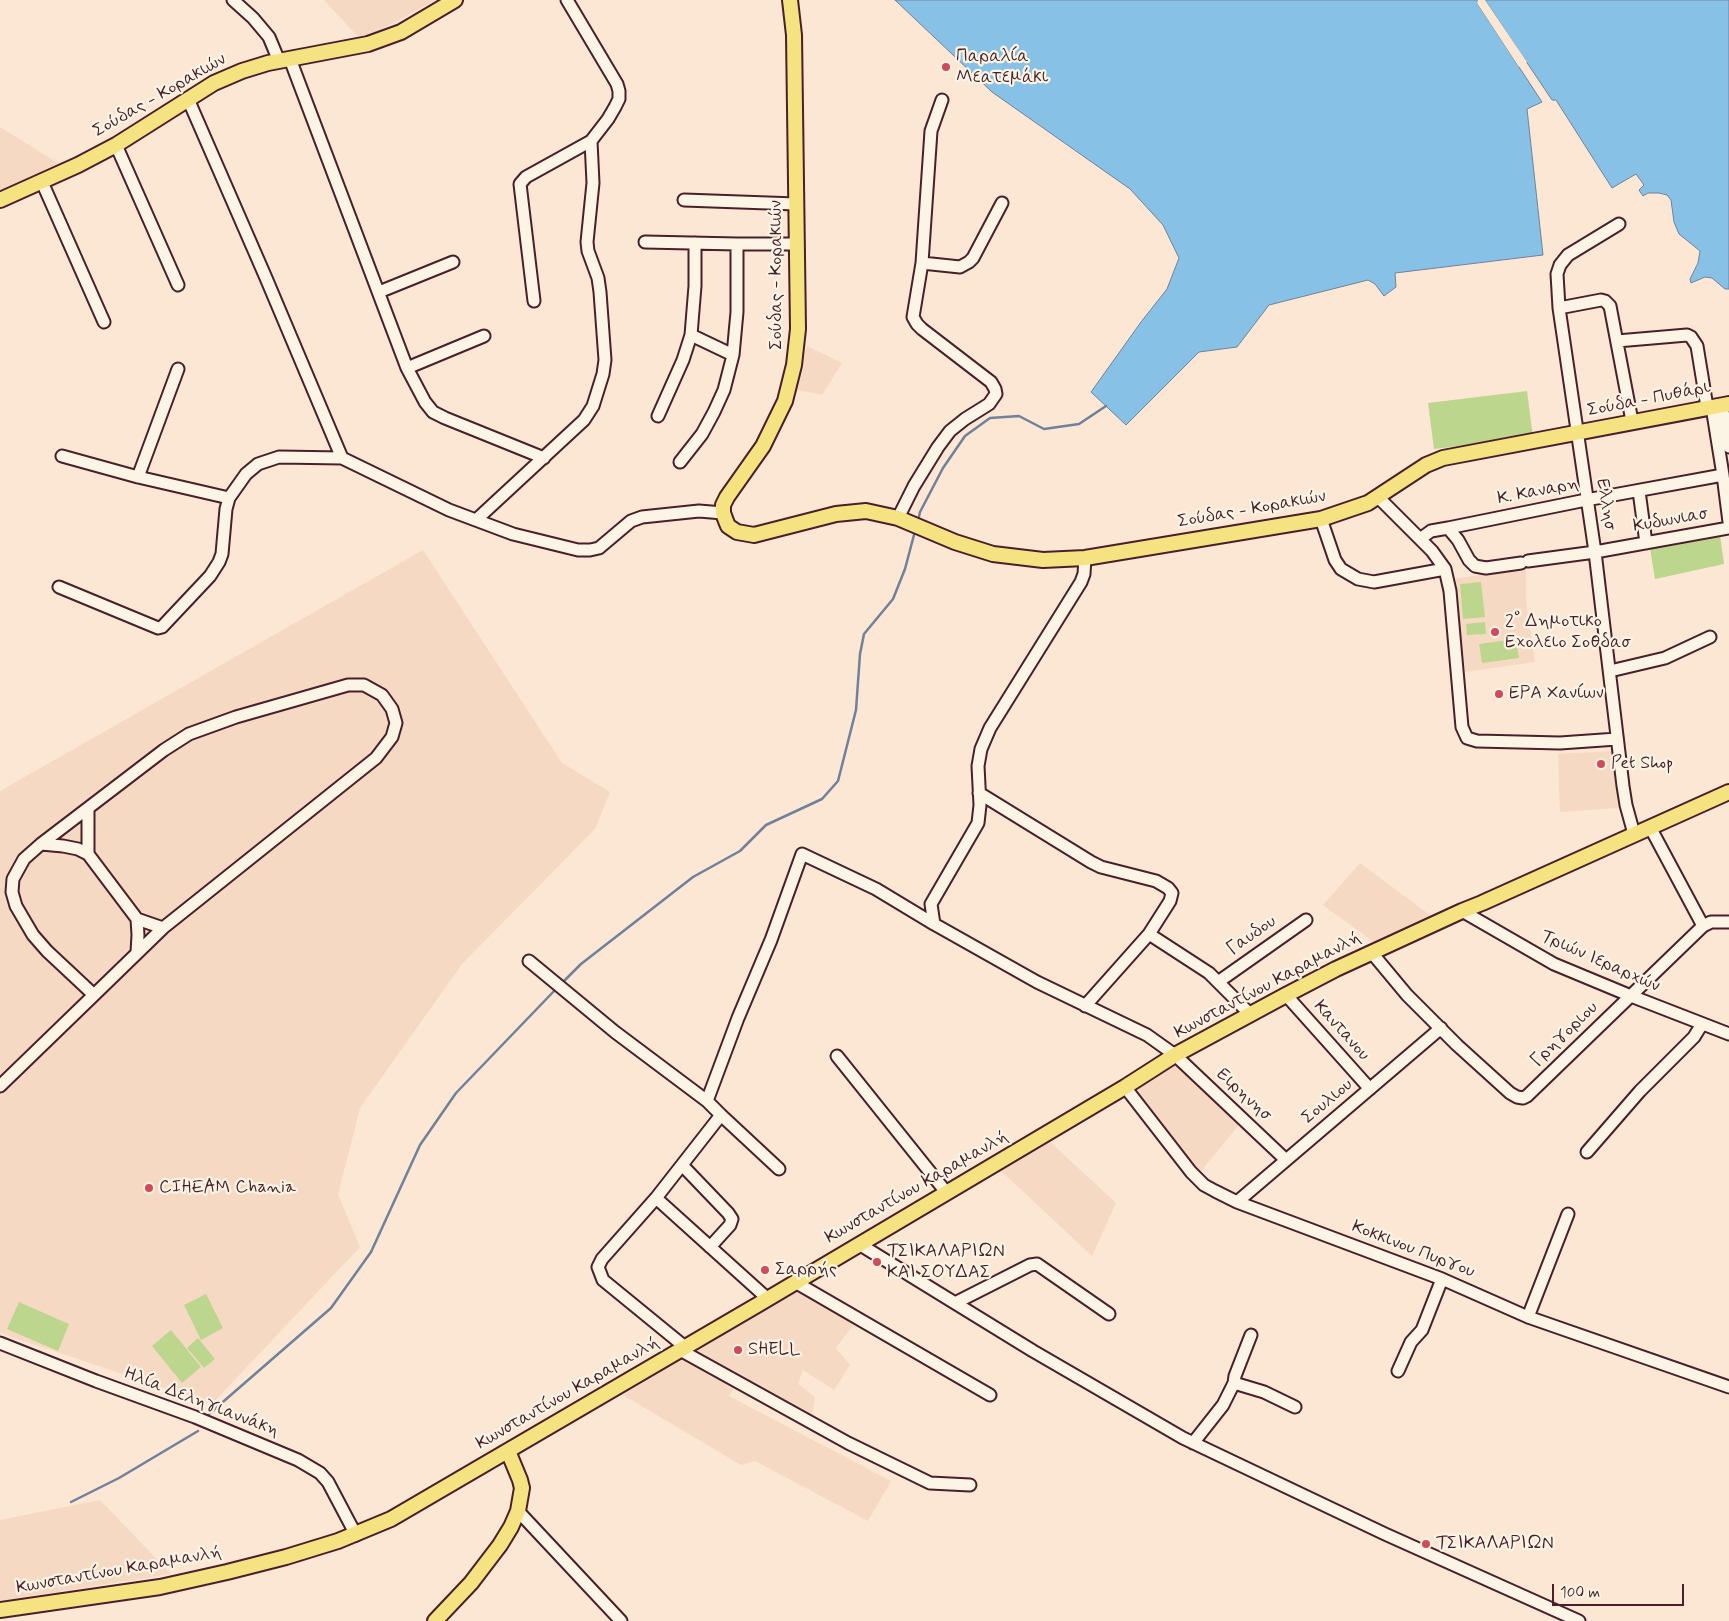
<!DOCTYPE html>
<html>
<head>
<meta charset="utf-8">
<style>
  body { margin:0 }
  #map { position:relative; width:1729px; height:1621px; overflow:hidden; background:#fbe7d3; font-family:Mynerve,sans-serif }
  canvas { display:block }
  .scale { position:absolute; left:1552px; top:1584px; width:132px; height:22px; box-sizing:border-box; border:2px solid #4a1f2b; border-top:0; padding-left:6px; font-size:15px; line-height:18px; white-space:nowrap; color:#4a1f2b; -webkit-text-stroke:4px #fcf5e5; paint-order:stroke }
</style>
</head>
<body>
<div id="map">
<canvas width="1729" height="1621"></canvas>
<div class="scale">100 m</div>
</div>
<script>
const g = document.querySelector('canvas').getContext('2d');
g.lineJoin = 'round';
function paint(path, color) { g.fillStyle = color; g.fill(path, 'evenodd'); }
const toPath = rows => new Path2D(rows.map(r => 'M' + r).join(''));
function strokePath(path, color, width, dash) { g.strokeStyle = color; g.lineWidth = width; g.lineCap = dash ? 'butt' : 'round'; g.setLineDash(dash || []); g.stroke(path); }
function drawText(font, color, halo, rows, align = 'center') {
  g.font = font + ' Mynerve,sans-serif'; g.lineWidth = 4.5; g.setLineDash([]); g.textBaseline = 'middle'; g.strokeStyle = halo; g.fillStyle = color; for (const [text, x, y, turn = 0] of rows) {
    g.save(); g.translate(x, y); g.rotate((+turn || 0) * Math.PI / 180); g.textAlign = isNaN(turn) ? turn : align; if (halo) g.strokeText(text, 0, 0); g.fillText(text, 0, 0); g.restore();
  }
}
paint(toPath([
  [324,0,436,0,361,40],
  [0,127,58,163,0,191],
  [807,346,842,363,822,395,794,389],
  [423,550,562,763,610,792,595,829,462,964,360,1108,338,1194,360,1247,212,1404,0,1333,0,791],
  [1526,568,1526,601,1535,662,1465,672,1453,579],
  [1612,751,1618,808,1560,812,1558,754],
  [1360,863,1434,918,1375,943,1323,905],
  [1177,1065,1239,1125,1198,1175,1129,1092],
  [1050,1142,1116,1203,1092,1256,1000,1170],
  [799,1287,856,1321,836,1348,850,1365,834,1390,803,1370,798,1384,815,1397,811,1420,687,1350],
  [683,1358,734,1388,729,1396,891,1481,868,1521,755,1461,741,1465,623,1395],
  [100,1500,171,1574,0,1601,0,1520]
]), '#f6d9c3');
paint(toPath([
  [1527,391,1533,437,1434,449,1428,403],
  [1720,535,1724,564,1655,579,1650,548],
  [1481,582,1485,617,1463,619,1460,584],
  [1485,622,1486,634,1467,635,1466,624],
  [1516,639,1519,658,1482,663,1479,644],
  [206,1294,223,1328,201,1340,184,1305],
  [19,1302,69,1324,58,1351,7,1329],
  [171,1330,201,1367,182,1383,152,1346],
  [198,1338,215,1359,204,1368,187,1348]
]), '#bcd68d');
const water = toPath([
  [895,0,1478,0,1477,3,1542,102,1527,109,1543,255,1395,273,1396,287,1384,296,1375,284,1368,280,1269,305,1237,347,1199,352,1126,425,1091,392,1141,322,1167,289,1179,258,1163,225,1130,189,992,92,895,0],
  [1485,0,1729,0,1729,289,1725,289,1712,278,1705,277,1691,283,1690,279,1698,263,1700,251,1679,234,1674,222,1671,200,1667,195,1659,193,1648,193,1643,196,1639,190,1644,185,1636,174,1612,188,1556,100,1552,100,1485,0]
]);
paint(water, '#87c2e6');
strokePath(water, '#6f819b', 1);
paint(toPath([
  [1478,0,1480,0,1480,3,1521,66,1519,67,1477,3],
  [1482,0,1485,0,1527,62,1524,64]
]), '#fbe7d3');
strokePath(toPath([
  [918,521,920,512,943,468,965,436,990,418,1019,416,1044,429,1079,424,1106,406],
  [562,983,581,964,693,877,740,851,766,825,822,799,838,781,856,710,860,654,864,634,893,599,905,569,915,531],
  [209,1414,331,1308,371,1252,420,1145,456,1093,556,989],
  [71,1502,119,1478,198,1431]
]), '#6f819b', 2.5);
const minor = toPath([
  [233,0,253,18,269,37,279,61],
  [290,59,407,368,425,402,433,412,445,418,544,458],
  [188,99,266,278,342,458,449,510,513,534,578,550,590,550,599,548,631,521,642,517,699,511,723,513],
  [116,145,178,285],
  [42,182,104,322],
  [684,200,796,204],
  [1619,224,1568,255,1560,265,1557,274,1559,308,1595,552,1623,786,1626,805,1634,834],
  [645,242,737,244,797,244],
  [922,263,960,267,969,262,973,258,1002,203],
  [379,292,453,262],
  [534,301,520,184,526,177,591,141],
  [1559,308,1601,300,1605,301,1610,306,1632,421],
  [691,335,733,355],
  [1617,341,1687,335,1691,337,1697,346,1707,407],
  [407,368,484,336],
  [1722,405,1729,447],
  [1712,407,1723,475,1729,522],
  [658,416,683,360,691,335,695,286,695,243],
  [62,456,138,477,229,498,246,474,258,464,279,457,342,458],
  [680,462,702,434,714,412,724,390,733,355,737,312,737,244],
  [138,477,178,369],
  [1639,491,1646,543],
  [1378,497,1432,551,1445,569,1450,591,1462,727,1467,738,1477,741,1560,743,1617,739],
  [898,518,914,486,938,447,950,431,965,419,989,404,996,394,995,389,991,382,922,329,917,324,913,317,922,263,931,131,942,100],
  [1321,519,1335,560,1341,569,1358,579,1374,582,1445,569],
  [476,520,584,420,593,406,603,374,605,360,600,292,598,278,588,251,587,242,593,183,591,141,608,119,615,107,619,99,619,91,617,84,567,0],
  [1448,528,1586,500,1723,475],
  [1420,539,1431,531,1448,528,1458,540,1469,560,1475,566,1486,568,1521,563],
  [1085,558,1084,574,1081,582,990,728,981,749,978,766,980,805,978,823,931,904,934,924,1037,982,1147,1035,1175,1055,1286,1160],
  [1528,561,1595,552,1729,528],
  [59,587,158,628,162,627,210,576,219,562,222,554,226,509,229,498],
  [1610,671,1665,658,1710,637],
  [979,793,1091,862,1101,867,1156,881,1168,888,1172,893,1170,901,1149,934,1085,1006],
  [88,809,88,854],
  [1650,827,1703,926],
  [41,844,63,846,78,849,88,854,137,919,138,935,137,952],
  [1462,911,1554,964,1631,996,1729,1034],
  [137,919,163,928],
  [1149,934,1209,973,1251,1015],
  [1372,953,1407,995,1457,1045,1510,1093,1517,1097,1523,1098,1527,1096,1703,926,1711,922,1729,922],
  [529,961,615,1032,707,1101],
  [1218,982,1306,920],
  [1286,995,1370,1089],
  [837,1056,946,1192],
  [0,1086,94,995,163,928,376,758,392,737,396,723,392,709,382,695,364,685,348,685,236,717,189,734,164,750,41,844,24,859,13,879,12,892,16,906,33,935,47,951,94,995],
  [1125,1087,1191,1172,1204,1185,1215,1191,1237,1202,1442,1279,1528,1317,1729,1387],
  [721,1115,779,1169],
  [1587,1152,1640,1091,1694,1037,1702,1024],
  [682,1165,728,1213,732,1219,730,1225,710,1247],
  [656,1198,768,1299],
  [1237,1202,1441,1028],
  [859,1244,1033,1351,1183,1438,1385,1534,1579,1621],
  [795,1282,990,1395],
  [955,1303,1030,1265,1037,1264,1109,1314],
  [1528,1317,1568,1214],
  [0,1343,96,1381,195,1417,298,1460,320,1473,328,1482,356,1535],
  [685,1347,603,1280,598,1267,602,1259,656,1198,721,1115,707,1101,738,1018,771,940,802,854,876,889,934,924],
  [680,1350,848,1443,930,1483,970,1485],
  [1398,1371,1411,1342,1422,1330,1442,1279],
  [1234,1383,1264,1392,1295,1407],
  [1193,1443,1223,1405,1234,1383,1235,1376,1251,1335],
  [518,1511,621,1621]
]);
const major = toPath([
  [790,0,794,35,798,329,794,365,785,401,763,446,727,497,723,505,723,513,726,521,728,526,737,532,754,535,836,514,866,511,898,518,955,542,993,554,1043,560,1085,558,1321,519,1368,503,1426,465,1443,458,1729,404],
  [0,200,78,165,116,145,214,83,242,71,268,63,368,44,401,32,455,0],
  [0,1610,160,1587,227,1572,286,1557,338,1541,391,1519,759,1304,1125,1087,1175,1055,1286,995,1336,969,1462,911,1482,903,1729,792],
  [435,1621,471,1583,500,1545,511,1527,518,1511,522,1488,520,1480,508,1451]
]);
strokePath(minor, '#4a1f2b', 15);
strokePath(major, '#4a1f2b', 18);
strokePath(minor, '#fcf5e5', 11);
strokePath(major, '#f5e382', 14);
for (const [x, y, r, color] of [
  [946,67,5,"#d1495b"],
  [1495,632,5,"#d1495b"],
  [1499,694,5,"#d1495b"],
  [1601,764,5,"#d1495b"],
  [149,1188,5,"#d1495b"],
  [877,1262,5,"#d1495b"],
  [765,1270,5,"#d1495b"],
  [738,1350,5,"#d1495b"],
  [1426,1544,5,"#d1495b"]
]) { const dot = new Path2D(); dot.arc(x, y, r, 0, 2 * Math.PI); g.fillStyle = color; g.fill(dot); strokePath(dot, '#fcf5e5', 2); }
drawText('18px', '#4a1f2b', '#fcf5e5', [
  ["Παραλία",956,57],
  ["Μεατεμάκι",956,78],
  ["2° Δημοτικο",1505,622],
  ["Εχολειο Σοθδασ",1505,643],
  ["ΕΡΑ Χανίων",1509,694],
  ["Pet Shop",1611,764],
  ["CIHEAM Chania",159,1188],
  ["ΤΣΙΚΑΛΑΡΙΩΝ",887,1252],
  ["ΚΑΙ ΣΟΥΔΑΣ",887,1273],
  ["Σαρρής",775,1270],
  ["SHELL",748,1350],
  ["ΤΣΙΚΑΛΑΡΙΩΝ",1436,1544]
], 'left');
drawText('18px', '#4a1f2b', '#fcf5e5', [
  ["Σούδας - Κορακιών",160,96,-30],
  ["Σούδας - Κορακιών",777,275,-90],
  ["Σούδα - Πυθάρι",1649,400,-11],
  ["Κ. Καναρη",1538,492,-11],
  ["Ελλησ",1605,504,81],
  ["Σούδας - Κορακιών",1252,510,-10],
  ["Κυδωνιασ",1670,521,-10],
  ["Γαυδου",1252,936,-35],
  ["Τριών Ιεραρχών",1600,962,24],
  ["Κωνσταντίνου Καραμανλή",1268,986,-28],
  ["Καντανου",1341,1031,48],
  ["Γρηγοριου",1565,1035,-44],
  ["Ειρηνησ",1243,1095,43],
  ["Σουλιου",1328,1102,-40],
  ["Κωνσταντίνου Καραμανλή",917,1188,-30],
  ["Κοκκινου Πυργου",1413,1250,21],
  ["Κωνσταντίνου Καραμανλή",568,1394,-30],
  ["Ηλία Δεληγιαννάκη",201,1403,21],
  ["Κωνσταντίνου Καραμανλή",119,1571,-10]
]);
</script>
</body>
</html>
